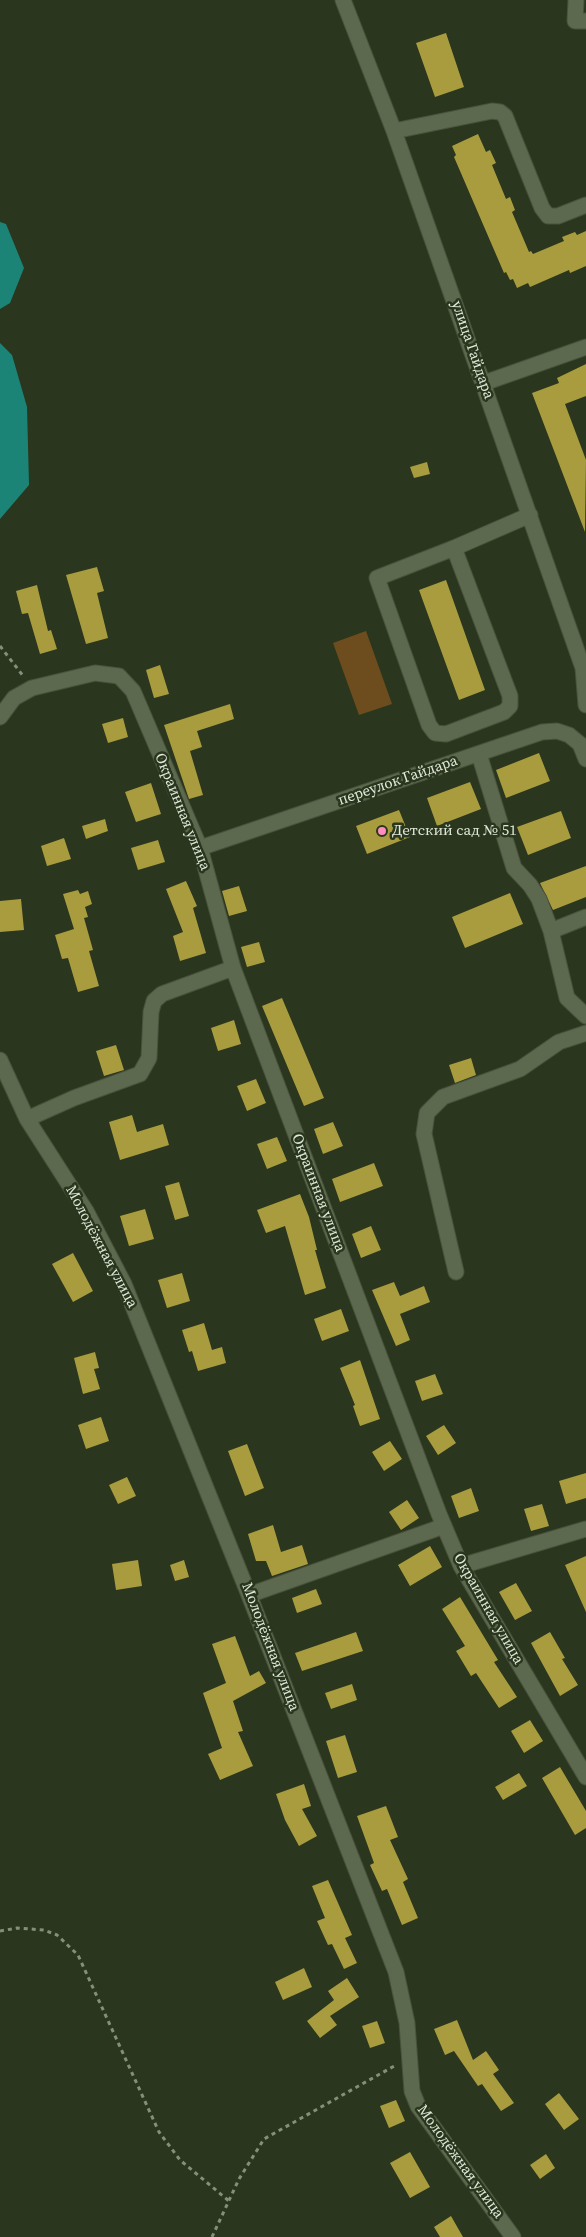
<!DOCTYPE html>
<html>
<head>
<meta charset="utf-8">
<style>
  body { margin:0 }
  canvas { display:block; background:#2a361d }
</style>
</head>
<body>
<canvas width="586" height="2237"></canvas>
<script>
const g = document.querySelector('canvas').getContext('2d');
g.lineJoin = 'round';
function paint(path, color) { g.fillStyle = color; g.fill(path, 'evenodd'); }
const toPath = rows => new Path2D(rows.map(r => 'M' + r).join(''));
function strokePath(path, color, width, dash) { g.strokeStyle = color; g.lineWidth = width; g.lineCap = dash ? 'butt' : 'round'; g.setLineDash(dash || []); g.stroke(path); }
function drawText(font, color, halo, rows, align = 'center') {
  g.font = font + ' "Source Serif 4",serif'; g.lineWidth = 5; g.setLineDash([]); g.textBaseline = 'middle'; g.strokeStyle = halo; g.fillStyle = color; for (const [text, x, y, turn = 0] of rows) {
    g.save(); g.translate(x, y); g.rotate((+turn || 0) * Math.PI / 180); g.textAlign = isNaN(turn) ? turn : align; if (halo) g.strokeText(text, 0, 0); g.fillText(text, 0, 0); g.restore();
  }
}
paint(toPath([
  [366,631,392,704,359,715,333,643]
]), '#6d4d1d');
paint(toPath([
  [0,222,6,224,24,268,10,303,0,309],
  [0,343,12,355,27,407,29,485,0,519]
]), '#1c8477');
paint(toPath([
  [446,33,464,87,435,97,416,43],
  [478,134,486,152,490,150,496,163,492,165,506,199,510,197,515,210,512,212,529,252,531,251,533,254,564,241,562,237,575,232,577,235,586,231,586,266,570,273,569,270,530,287,528,283,517,288,513,279,510,280,506,272,504,273,454,157,456,155,452,146],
  [586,364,586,396,565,404,586,460,585,532,532,393,559,383,557,378],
  [427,462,430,474,414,478,410,467],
  [97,567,104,591,97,593,108,638,86,644,66,575],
  [446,580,485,690,459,700,419,590],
  [37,585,48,631,51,630,57,649,40,654,28,613,22,614,16,591],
  [160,665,169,694,154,698,146,670],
  [230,704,234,719,197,731,202,747,190,751,203,795,189,799,164,725],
  [123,718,128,737,108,743,102,724],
  [539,753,550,781,506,798,496,770],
  [470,782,481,809,437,826,427,798],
  [151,783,161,814,136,822,125,792],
  [399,810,410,837,367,854,356,826],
  [561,811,571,838,528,855,517,827],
  [105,819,108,831,86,839,82,826],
  [64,838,71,859,47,866,41,846],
  [158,840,165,862,138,870,131,848],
  [586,866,586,897,553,910,540,883],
  [186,881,197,906,193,908,206,953,180,961,173,936,183,932,166,889],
  [239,886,247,911,229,916,222,891],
  [78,890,80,894,88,891,92,904,85,907,88,917,84,918,93,950,89,951,99,986,78,992,68,958,62,959,55,935,74,929,63,894],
  [510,893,523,924,465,948,452,917],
  [21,899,24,930,0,932,0,901],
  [259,942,265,962,247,967,241,947],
  [282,998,324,1098,304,1106,262,1006],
  [234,1020,241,1044,218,1051,211,1028],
  [116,1045,124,1070,104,1076,96,1051],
  [471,1058,476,1075,455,1083,449,1065],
  [256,1079,266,1103,247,1111,237,1086],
  [132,1115,137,1132,163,1124,169,1145,120,1160,109,1122],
  [333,1122,343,1146,323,1154,314,1129],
  [277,1137,287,1161,267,1169,257,1144],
  [374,1163,383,1186,340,1202,332,1179],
  [179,1182,189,1216,175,1220,165,1186],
  [300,1194,309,1217,317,1250,315,1250,326,1288,305,1295,285,1226,266,1233,257,1210],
  [145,1209,154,1239,129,1246,120,1216],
  [371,1226,381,1250,361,1258,352,1234],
  [73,1253,93,1291,73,1302,52,1264],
  [182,1273,190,1301,167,1308,158,1280],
  [394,1282,400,1296,424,1286,430,1302,400,1314,410,1340,396,1346,372,1290],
  [341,1309,349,1331,322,1341,314,1319],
  [204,1323,212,1350,222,1347,226,1363,198,1371,192,1351,189,1352,182,1330],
  [95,1352,99,1368,94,1369,100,1389,83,1394,74,1358],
  [360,1360,380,1419,360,1426,353,1406,355,1405,340,1368],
  [435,1374,443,1394,422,1401,415,1381],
  [101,1417,109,1441,86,1449,78,1425],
  [444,1425,456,1443,438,1455,426,1436],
  [390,1441,402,1459,384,1471,372,1452],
  [247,1444,264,1488,245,1496,228,1451],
  [586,1473,586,1498,566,1504,559,1481],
  [127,1477,136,1496,118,1504,109,1485],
  [471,1488,479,1511,459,1518,451,1496],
  [407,1500,419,1518,401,1530,389,1512],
  [542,1504,549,1526,531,1531,524,1509],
  [273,1525,281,1552,302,1545,308,1564,272,1576,266,1561,256,1561,248,1534],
  [430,1546,442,1567,410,1586,398,1565],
  [586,1556,586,1612,565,1565],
  [138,1560,142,1586,116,1590,112,1564],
  [184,1560,189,1577,175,1581,170,1565],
  [516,1583,532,1611,515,1620,499,1592],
  [316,1589,322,1604,297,1613,292,1598],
  [460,1597,498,1660,494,1662,517,1697,499,1708,476,1673,471,1676,456,1651,465,1646,442,1609],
  [356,1632,363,1651,302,1671,295,1653],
  [550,1632,565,1658,562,1659,578,1685,560,1696,531,1643],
  [235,1636,250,1676,259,1671,266,1683,233,1701,243,1731,238,1732,253,1766,220,1780,208,1754,222,1748,203,1693,226,1683,212,1644],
  [352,1684,357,1700,331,1709,325,1693],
  [530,1720,543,1741,524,1753,511,1731],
  [345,1735,357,1772,338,1778,326,1741],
  [560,1767,586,1811,586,1828,575,1835,542,1778],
  [519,1773,527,1786,503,1800,495,1787],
  [304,1784,311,1806,302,1809,317,1836,299,1846,285,1820,276,1794],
  [386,1806,398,1837,390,1840,408,1879,403,1882,418,1918,402,1925,387,1889,382,1891,370,1865,374,1863,357,1816],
  [328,1880,352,1935,345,1938,357,1963,344,1969,332,1944,328,1945,317,1921,325,1918,312,1886],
  [304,1968,312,1987,283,2000,275,1982],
  [347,1978,359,1997,330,2016,337,2025,320,2038,307,2021,334,2000,328,1991],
  [457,2020,473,2060,486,2051,499,2070,493,2074,514,2103,501,2111,482,2084,478,2086,454,2051,445,2055,434,2029],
  [377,2021,385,2043,370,2048,362,2026],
  [559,2093,579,2119,564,2130,545,2104],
  [396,2100,405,2121,389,2128,380,2106],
  [410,2152,430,2187,410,2198,390,2163],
  [546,2154,555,2168,540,2179,530,2165],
  [451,2216,463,2237,440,2237,434,2227]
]), '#a89c3e');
const minor = toPath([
  [343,0,394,131,583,668,586,705],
  [576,0,575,21,586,21],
  [394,131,492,111,500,112,505,116,542,208,548,216,558,216,586,205],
  [484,383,586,347],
  [454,548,510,696,510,706,504,712,446,734,435,733,429,725,377,578,454,548,530,515],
  [0,717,14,698,32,688,95,673,119,676,133,691,200,848,233,968,439,1514,461,1566,586,1777],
  [479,754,514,868,530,885,539,899,551,931,567,998,586,1016],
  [200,848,542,732,557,731,569,735,580,744,586,759],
  [551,931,586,917],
  [0,1060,27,1119,86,1211,124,1284,249,1595,396,1972,407,2023,412,2091,418,2106,513,2237],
  [27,1119,74,1098,140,1074,149,1058,151,1012,154,1001,162,994,233,968],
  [456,1272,424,1134,427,1113,443,1097,520,1069,559,1042,586,1033],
  [461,1566,586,1529],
  [249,1595,444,1526]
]);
strokePath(minor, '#49523c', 17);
strokePath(toPath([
  [0,646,24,677],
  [0,1931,17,1928,44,1930,57,1935,78,1955,159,2132,180,2160,229,2201],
  [212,2237,239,2179,264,2139,396,2065]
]), '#858f7b', 3, [4, 4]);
strokePath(minor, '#5c694e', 15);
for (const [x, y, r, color] of [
  [382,831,5,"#fe8ebd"]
]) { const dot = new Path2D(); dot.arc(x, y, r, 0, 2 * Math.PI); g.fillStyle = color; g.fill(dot); strokePath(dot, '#2a361d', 2); }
drawText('15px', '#e1e9da', '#2a361d', [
  ["улица Гайдара",472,350,71],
  ["переулок Гайдара",398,781,-19],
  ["Окраинная улица",182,812,68],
  ["Окраинная улица",318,1193,69],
  ["Молодёжная улица",101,1247,62],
  ["Окраинная улица",488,1609,60],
  ["Молодёжная улица",270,1647,69],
  ["Молодёжная улица",460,2162,54]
]);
drawText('15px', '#e1e9da', '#2a361d', [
  ["Детский сад № 51",392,831]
], 'left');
</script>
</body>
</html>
